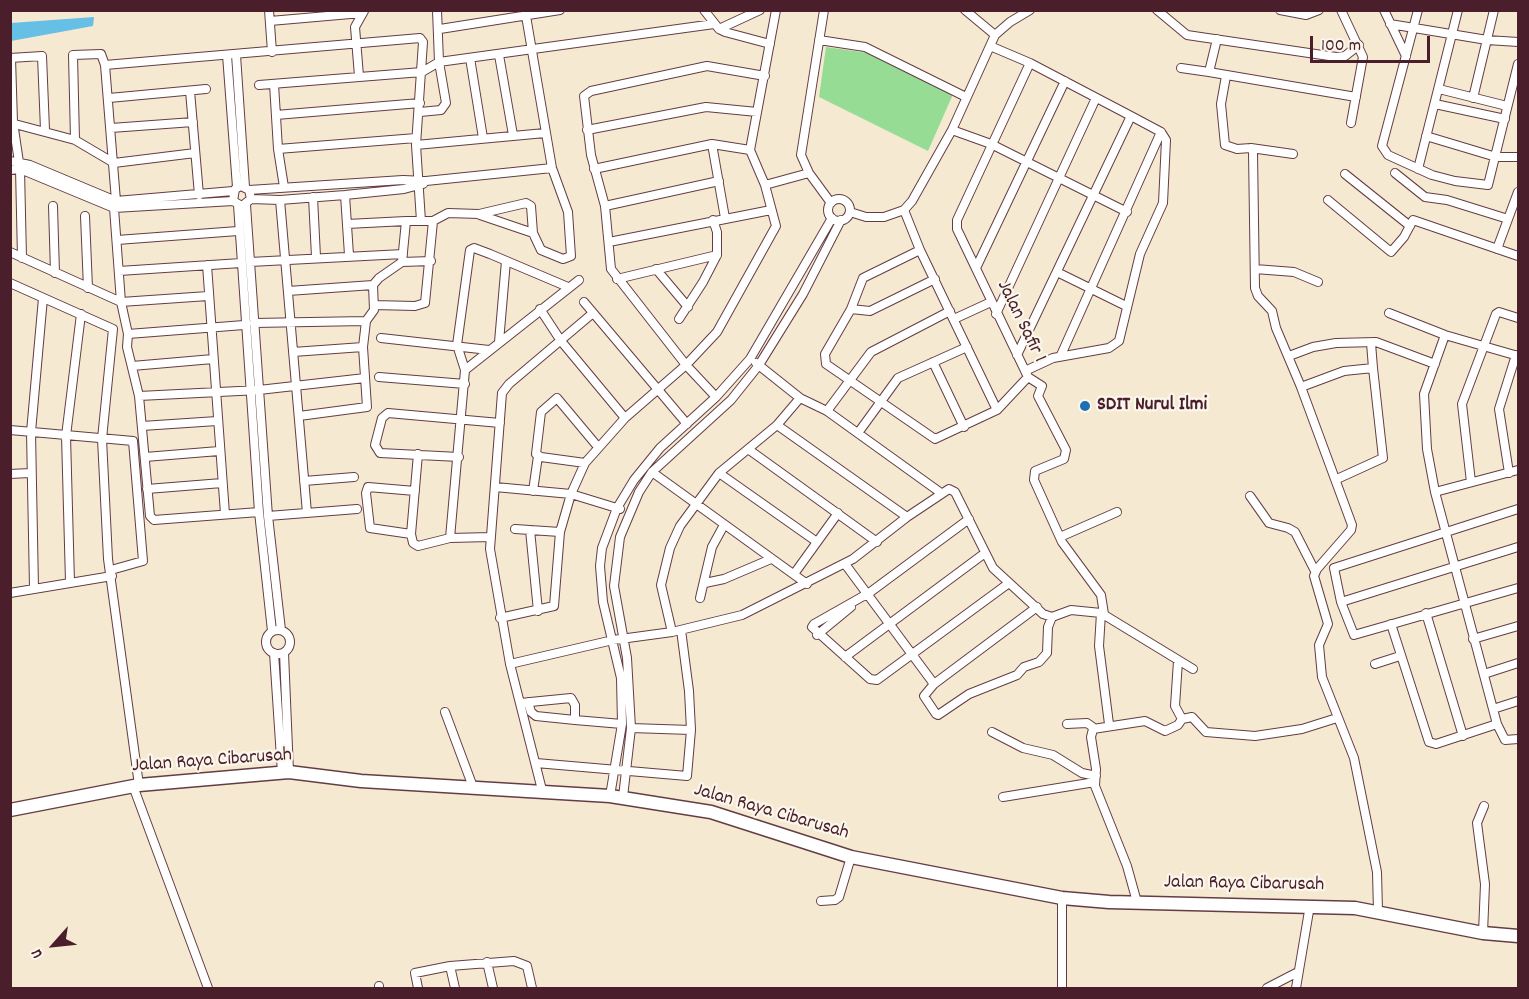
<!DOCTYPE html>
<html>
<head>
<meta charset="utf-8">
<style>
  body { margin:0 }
  #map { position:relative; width:1529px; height:999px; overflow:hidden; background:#f5e9d2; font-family:Dekko,sans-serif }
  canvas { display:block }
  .frame { position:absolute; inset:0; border:12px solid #4a1f2b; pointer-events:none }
  .north { position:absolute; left:24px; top:915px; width:60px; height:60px; -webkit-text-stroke:4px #fbf7ec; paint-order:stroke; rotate:243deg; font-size:16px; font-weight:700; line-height:24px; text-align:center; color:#4a1f2b }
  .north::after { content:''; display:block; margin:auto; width:21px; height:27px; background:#4a1f2b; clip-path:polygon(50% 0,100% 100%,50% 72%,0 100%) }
  .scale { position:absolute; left:1310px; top:36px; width:120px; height:27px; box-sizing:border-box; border:3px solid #4a1f2b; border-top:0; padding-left:8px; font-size:18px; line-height:21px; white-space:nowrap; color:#4a1f2b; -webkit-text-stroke:4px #fbf7ec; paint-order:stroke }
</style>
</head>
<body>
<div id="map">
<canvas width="1529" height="999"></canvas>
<div class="frame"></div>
<div class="north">U</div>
<div class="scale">100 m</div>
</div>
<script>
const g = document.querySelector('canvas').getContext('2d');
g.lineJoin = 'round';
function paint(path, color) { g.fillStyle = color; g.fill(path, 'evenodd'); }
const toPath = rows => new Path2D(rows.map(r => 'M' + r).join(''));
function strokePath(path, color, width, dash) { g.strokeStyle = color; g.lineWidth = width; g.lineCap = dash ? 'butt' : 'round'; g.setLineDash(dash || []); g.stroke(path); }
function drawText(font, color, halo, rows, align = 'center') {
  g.font = font + ' Dekko,sans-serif'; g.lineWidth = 4.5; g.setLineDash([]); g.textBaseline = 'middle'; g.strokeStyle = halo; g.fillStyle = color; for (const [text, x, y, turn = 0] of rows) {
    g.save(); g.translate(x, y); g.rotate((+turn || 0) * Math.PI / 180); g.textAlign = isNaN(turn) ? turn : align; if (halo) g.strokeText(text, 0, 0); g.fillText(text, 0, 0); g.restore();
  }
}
paint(toPath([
  [826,47,868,53,954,92,928,151,819,97]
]), '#96dc95');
paint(toPath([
  [94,17,93,26,11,41,11,23]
]), '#66bfe4');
const minor = toPath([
  [269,10,272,52],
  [704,10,719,29,725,32,770,44],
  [824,10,801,155,809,173,831,203],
  [965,10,995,35],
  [1157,10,1187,35,1336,57,1345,56,1359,45],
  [1280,10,1306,15,1319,10],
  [1341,10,1363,57,1351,123],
  [1384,10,1406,56],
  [1418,10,1382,146,1388,155,1432,175,1455,181,1488,185,1518,64],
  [270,21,362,13],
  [1390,24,1487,40,1518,42],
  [440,29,560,10],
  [719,29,760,10],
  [1217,39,1209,72,1356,97],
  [819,40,865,47,966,97],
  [990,46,1030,63,1131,116,1161,132,1166,140,1163,203,1140,254,1119,341,1109,348,1053,358,1025,371],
  [227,55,237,187],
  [236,55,245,187],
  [499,55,513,135],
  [10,58,42,56,45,130],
  [11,58,13,122,20,169,22,258],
  [470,58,483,138],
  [1030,63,957,220,957,229,1028,377,1042,386,1038,396,1066,450,1064,459,1035,471,1034,480,1062,542,1101,595,1104,614],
  [105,65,420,38,423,42,416,145,421,221],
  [1181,68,1209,72],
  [359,76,355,27,364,11],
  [1226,76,1221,104,1225,145,1237,149,1251,148,1253,152,1255,288,1258,296,1272,311,1276,328,1301,387,1352,525,1351,530,1317,569,1314,576,1328,624,1319,645,1322,677,1354,758,1377,872,1378,911],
  [274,84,278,149,284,187],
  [259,85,422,72,439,62,714,24],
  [1439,89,1507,106],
  [190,91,199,195],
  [109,98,206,89],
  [1473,98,1494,10],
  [1435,104,1505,119],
  [420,112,441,110,446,103,439,62,437,10],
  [276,115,420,103],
  [11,123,75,140,114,163,195,153],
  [111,128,193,122],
  [587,130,706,107,757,112],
  [952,130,991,144,1127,212],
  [1426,136,1496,157,1518,157],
  [75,140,73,55,101,54,105,65,116,201],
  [712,144,725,218],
  [416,145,545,133],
  [1251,148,1293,154],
  [278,149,416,138],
  [10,161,30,165,116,201,233,191],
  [594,169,712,144,750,150],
  [1418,169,1458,10],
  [10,170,20,169,114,208,233,201,242,206,251,199,249,190,241,186,235,189,233,201],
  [1395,173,1425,197,1447,200,1508,219],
  [1345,174,1410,226],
  [765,185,809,173],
  [249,190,403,180,426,181,552,168],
  [345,195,349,255],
  [313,197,316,257],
  [251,199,280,200,345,195,404,189,423,184],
  '828 210a11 11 0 1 1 22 0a11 11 0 1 1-22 0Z',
  [280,200,307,513],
  [1328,200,1391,252,1404,237,1413,220,1518,256],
  [238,205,259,512,272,631],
  [246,205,268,516,281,630],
  [53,206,55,273],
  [605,206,719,181],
  [114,208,121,302,128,334,127,347,139,396,150,516,154,520,259,512],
  [904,210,920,250,997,410],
  [850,212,866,217,884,217,904,210,912,201,952,130,995,35,1010,22,1030,10],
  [480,215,533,233],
  [85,216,88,288],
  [347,224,406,221],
  [117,240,238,231],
  [609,242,771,210],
  [1497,249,1518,192],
  [920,250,863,278,851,309,825,354,826,364,935,439,997,410,1028,377],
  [10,252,121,302,208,296],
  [250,262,403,254],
  [402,262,431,261],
  [207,265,225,514],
  [976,268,1065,81],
  [656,269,688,307],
  [1255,269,1294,272,1318,282],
  [119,271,241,263],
  [1057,272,1126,306],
  [617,279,717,255],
  [10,283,113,329,102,439,108,559,139,785],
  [288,291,373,285],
  [584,302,687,424],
  [374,305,415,306,425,303,433,221],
  [540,309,561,341,625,418],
  [851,309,870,311,935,279],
  [1389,313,1445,335,1518,356],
  [996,314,1096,98],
  [679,319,703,282,717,255,717,232,713,220],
  [954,319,991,302],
  [254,323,366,321],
  [128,334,244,325],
  [1445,335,1424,394,1427,449,1435,492,1497,724,1505,740,1518,739],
  [381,338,489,350],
  [499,342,506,261],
  [1371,343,1373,368],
  [293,352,363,347],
  [1017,355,1131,116],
  [1061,355,1161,132],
  [1289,356,1313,347,1336,343,1376,342,1435,364],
  [933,362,964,427],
  [756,363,800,398,827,411,941,493],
  [132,366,213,359],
  [465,370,457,345,470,250,474,248,490,254,568,287],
  [379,377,465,384],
  [1301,387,1344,371,1373,368,1383,458,1337,479],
  [139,396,259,390,365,378],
  [716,397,686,365,611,269,605,206,591,155,584,96,591,91,707,66,765,76],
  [827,411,871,352,950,311],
  [299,416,367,407,363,347,366,321,374,310,373,285,379,278,402,262,406,221,433,221,448,213,479,214,526,203,531,206,533,233,541,250,563,259,571,256,568,212,552,168,525,10],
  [777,425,907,517],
  [142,426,217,421],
  [10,430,133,441,143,561,111,570],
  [858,433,898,378,967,347],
  [748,449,877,542],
  [418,454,411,534,413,543,418,546,450,538,490,537],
  [145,457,219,451],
  [459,457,380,453,375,445,382,418,388,413,500,423],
  [585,463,541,457,536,454,541,412,557,398,598,447],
  [652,472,807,584],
  [719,473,817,542],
  [1509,473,1499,409,1516,355],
  [10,474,30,473],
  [304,481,354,477],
  [1471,482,1462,404,1496,314,1499,312,1518,318],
  [495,487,571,494,620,509],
  [147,489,222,483],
  [533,491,538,456],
  [1435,492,1518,470],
  [1250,496,1269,523,1288,528,1295,532,1315,571],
  [1518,509,1334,568,1341,602,1354,635,1518,588],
  [268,516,357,509],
  [515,529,560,532],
  [530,530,538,611],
  [411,534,370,528,366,493,368,487,415,491],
  [1060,537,1117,512],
  [450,538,465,370,579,280],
  [845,564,934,684],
  [794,574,838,513],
  [70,582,66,436,81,314],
  [705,583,724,579,771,559],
  [34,588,31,432,43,298],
  [10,593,112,576],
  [867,594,814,624,812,627,870,679,877,680,1009,583],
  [865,596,969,519],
  [700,598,712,547,724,525],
  [1341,602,1518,547],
  [1037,607,934,684,924,696,936,714,938,715,969,694,1017,675,1024,667,1039,662,1047,653,1048,627,1052,617],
  [1101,613,1099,646,1109,724],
  [1426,613,1463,736],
  [500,618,554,606,560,532,571,494,585,463,625,418,686,365,717,332,776,226,765,185,750,150,776,10],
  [1391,624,1429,742,1436,744,1497,724],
  '266 642a12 12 0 1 1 24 0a12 12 0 1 1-24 0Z',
  [672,632,661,585,670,548,680,526,719,473,777,425,800,398],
  [817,635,851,607],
  [1473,639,1518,626],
  [274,653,282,773],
  [284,653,289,772],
  [845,657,985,553],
  [1178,661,1175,706,1182,719],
  [510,664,613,640,672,632,742,615,853,559,907,517,949,489,955,492,993,568,1043,614,1052,617,1071,610,1101,613,1193,669],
  [1375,664,1400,656],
  [1484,674,1518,663],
  [528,702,531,712,536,716,575,720],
  [520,703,571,698,575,705,575,720,622,724],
  [1493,709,1518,701],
  [445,712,473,787],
  [1067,724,1087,723,1094,728],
  [631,728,691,730],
  [992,732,1023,748,1053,755,1082,773,1096,776],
  [536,763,687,776,691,730,689,691,681,630],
  [133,786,208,988],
  [542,790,510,664,490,549,502,393,509,384,593,313],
  [610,796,622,724,621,678,603,602,600,566,602,548,617,508,634,480,660,448,716,397,750,359,832,218],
  [623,797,631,728,627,658,614,586,620,537,639,492,652,472,731,400,759,365,803,294,841,220],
  [1003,797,1095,782],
  [821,901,835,900,839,897,851,857],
  [1137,902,1127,866,1095,786,1096,769,1091,737,1093,729,1145,721,1165,731,1178,725,1182,719,1192,717,1206,732,1255,736,1302,729,1337,718],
  [1483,933,1485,884,1477,823,1484,806],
  [487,962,493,988],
  [450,966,455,988],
  [379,986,379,988],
  [418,988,415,973,450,966,514,961,527,966,532,988],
  [1062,988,1062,898],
  [1267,988,1298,972],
  [1296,988,1310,905]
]);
const primary = toPath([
  [10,810,139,785,289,772,361,781,610,796,711,812,851,857,1062,898,1109,902,1355,908,1483,933,1518,936]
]);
strokePath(minor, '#643d44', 10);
strokePath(primary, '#643d44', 15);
strokePath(minor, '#fff', 8);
strokePath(primary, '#fff', 12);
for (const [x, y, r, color] of [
  [1085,406,6,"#1f6fb2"]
]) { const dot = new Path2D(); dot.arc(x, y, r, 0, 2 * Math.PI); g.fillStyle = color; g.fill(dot); strokePath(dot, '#fbf7ec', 2); }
drawText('20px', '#4a1f2b', '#fbf7ec', [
  ["Jalan Safir 1",1020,322,64],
  ["Jalan Raya Cibarusah",212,762,-4],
  ["Jalan Raya Cibarusah",771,813,16],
  ["Jalan Raya Cibarusah",1244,885,1]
]);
drawText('bold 20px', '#4a1f2b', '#fbf7ec', [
  ["SDIT Nurul Ilmi",1097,406]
], 'left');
</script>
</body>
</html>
